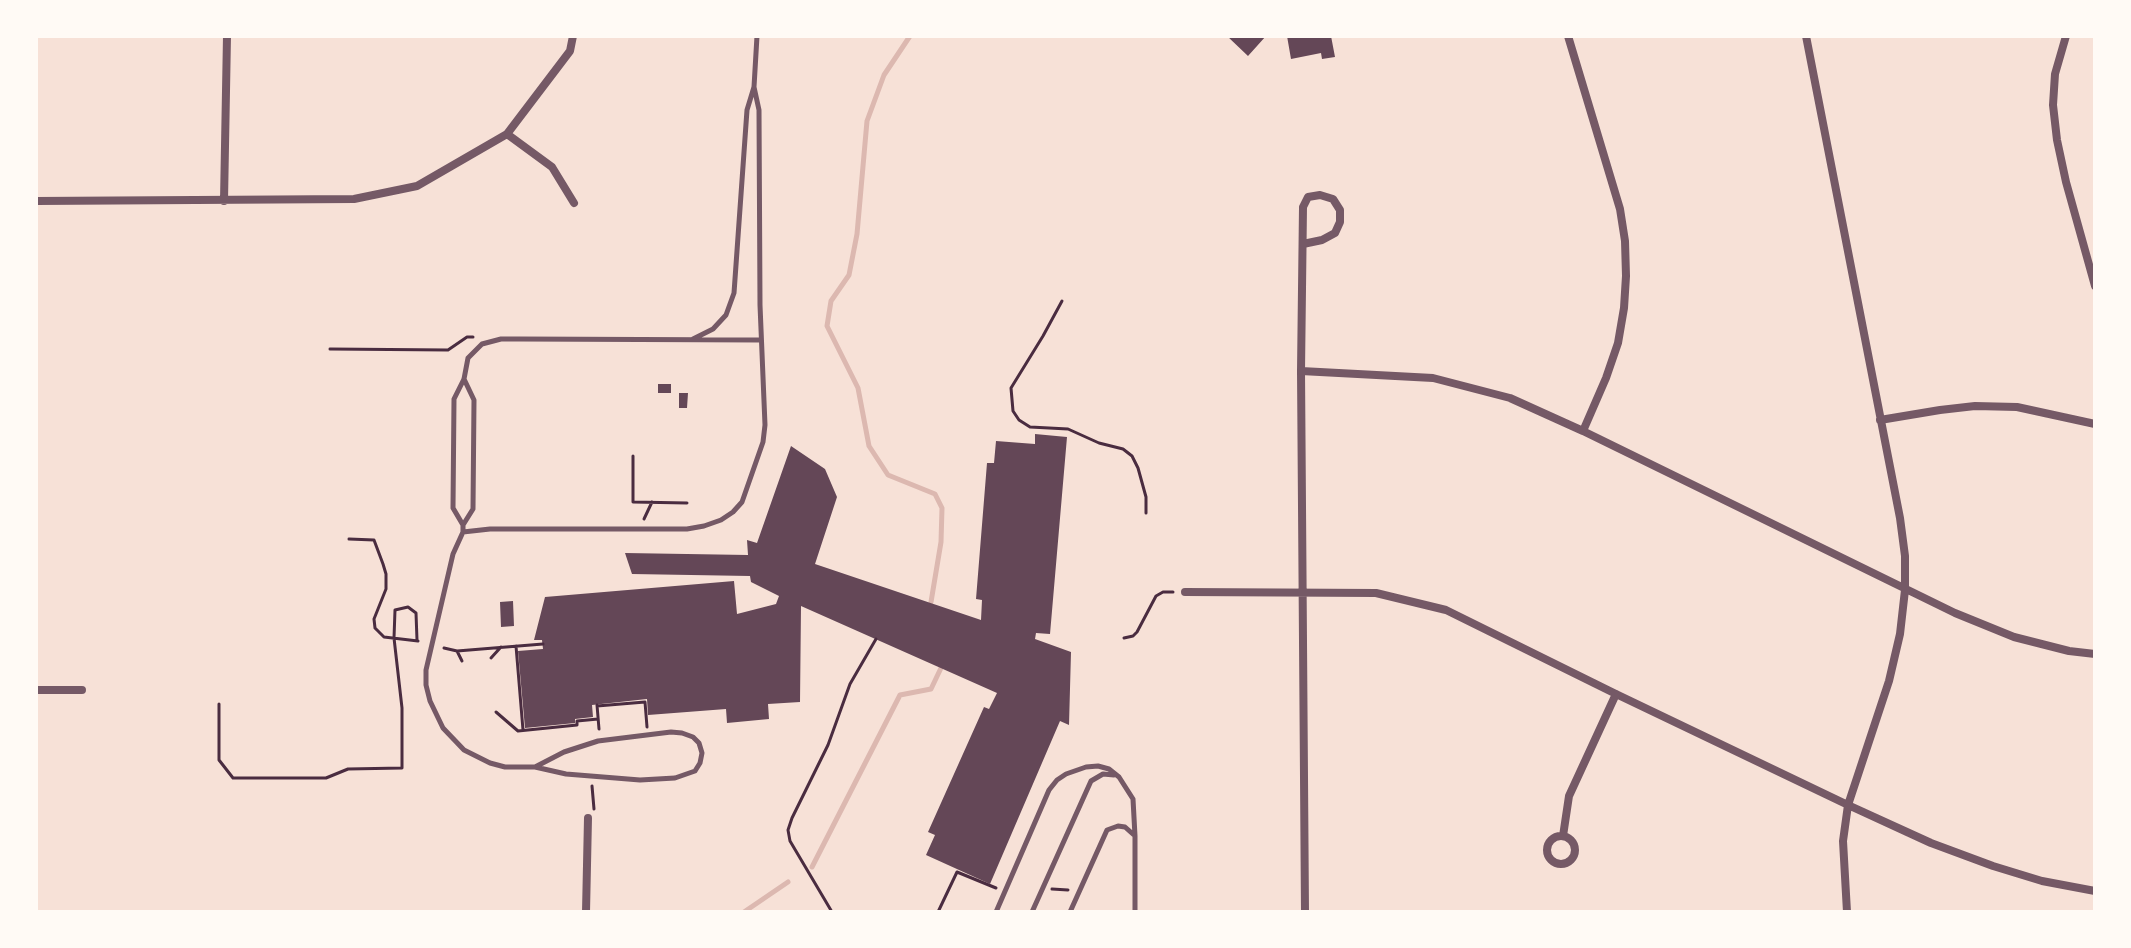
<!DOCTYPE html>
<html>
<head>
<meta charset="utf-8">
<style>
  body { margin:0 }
  #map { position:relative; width:2131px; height:948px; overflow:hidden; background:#f7e1d7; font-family:Overpass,sans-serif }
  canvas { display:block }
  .frame { position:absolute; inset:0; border:38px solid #fffaf5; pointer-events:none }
</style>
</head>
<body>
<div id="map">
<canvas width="2131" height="948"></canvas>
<div class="frame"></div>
</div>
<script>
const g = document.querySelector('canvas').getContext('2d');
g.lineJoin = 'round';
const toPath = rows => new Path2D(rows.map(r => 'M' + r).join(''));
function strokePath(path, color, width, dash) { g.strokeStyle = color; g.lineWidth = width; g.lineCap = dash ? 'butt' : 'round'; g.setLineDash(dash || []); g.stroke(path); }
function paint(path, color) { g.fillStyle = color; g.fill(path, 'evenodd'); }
strokePath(toPath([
  [910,36,884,75,867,121,857,234,849,275,831,301,827,326,858,388,869,446,888,475,935,494,942,508,941,542,931,602],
  [812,867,900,695,931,689,941,668],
  [744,912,788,882]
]), '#dcb8b0', 5);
paint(toPath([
  [1227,36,1266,36,1248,56],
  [1287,36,1331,36,1335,57,1322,59,1321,53,1291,59],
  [658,384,671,384,671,393,658,393],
  [679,393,688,393,687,408,679,408],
  [1035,434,1067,437,1050,634,1036,633,1035,639,1071,652,1069,725,1060,721,990,884,926,855,935,835,928,832,984,707,989,709,997,693,801,606,800,702,768,704,769,719,727,723,726,709,648,715,647,699,592,705,593,717,575,719,575,723,525,728,518,651,543,649,542,640,534,640,545,597,734,581,737,614,776,604,779,596,751,582,750,576,632,574,625,553,748,555,747,540,757,543,791,446,825,469,837,497,815,564,981,620,982,600,976,599,987,463,994,463,996,441,1035,444],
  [513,601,514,626,501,627,500,602]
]), '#644757');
strokePath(toPath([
  [1062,301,1043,336,1011,388,1013,411,1019,420,1030,427,1068,429,1099,443,1123,449,1132,456,1138,468,1146,497,1146,513],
  [330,349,448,350,467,337,473,337],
  [633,456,633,502,687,503],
  [644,519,652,502],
  [349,539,374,540,383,564,386,574,386,589,374,619,375,628,384,637,418,641],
  [1124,638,1133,636,1137,632,1156,596,1163,592,1173,592],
  [516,646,523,730],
  [444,648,457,651,543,644],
  [457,651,462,661],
  [491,658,501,647],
  [219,704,219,760,233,778,326,778,348,769,402,768,402,708,394,638,395,610,408,607,416,613,417,640],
  [597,705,599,729],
  [597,706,645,702,647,727],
  [496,712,518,731,577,725,577,721,598,719],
  [592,786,594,809],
  [1052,889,1068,890],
  [832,912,790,841,788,830,792,818,828,745,850,684,876,639],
  [938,912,957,872,996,888]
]), '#4a2c40', 3);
strokePath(toPath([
  [693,339,713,329,726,315,734,293,747,110,754,87,757,36],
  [464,379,474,400,473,509,463,525,463,532,453,554,426,670,426,685,430,701,443,728,464,750,490,763,505,767,535,767,566,774,640,780,675,778,695,771,700,763,702,753,699,743,693,737,682,733,671,732,598,741,564,752,535,767],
  [463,525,453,508,454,399,464,379,468,358,482,344,501,339,519,339,761,340],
  [463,532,490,529,687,529,704,526,721,520,733,512,742,502,763,442,765,425,760,305,759,110,754,87],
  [996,912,1049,790,1057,780,1066,774,1086,767,1098,766,1109,769,1119,777,1133,799,1135,836,1135,912],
  [1032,912,1091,781,1103,774,1114,775],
  [1070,912,1107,830,1118,826,1125,827,1134,835]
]), '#755966', 5);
strokePath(toPath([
  [1568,36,1620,209,1625,241,1626,276,1624,308,1618,343,1606,378,1583,431],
  [1806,36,1900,518,1905,556,1905,590,1900,634,1889,681,1848,805,1843,841,1847,912],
  [2066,36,2055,74,2053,105,2057,140,2066,182,2095,286],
  [507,134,552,167,574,203],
  [36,201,354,199,417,186,507,134,570,51,573,36],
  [224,201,227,36],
  [1303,244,1322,240,1335,233,1340,222,1340,210,1333,199,1320,195,1308,197,1303,207,1301,371,1305,912],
  [1301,371,1433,378,1510,398,1583,431,1955,613,2014,637,2069,651,2095,654],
  [1880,420,1940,410,1975,406,2017,407,2095,424],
  [1185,592,1376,593,1446,610,1616,694,1848,805,1931,843,1993,866,2042,881,2095,891],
  [36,690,82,690],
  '1547 850a14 14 0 1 1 28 0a14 14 0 1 1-28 0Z',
  [1563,836,1569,796,1616,694],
  [586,912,588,818]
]), '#755966', 8);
</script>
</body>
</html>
